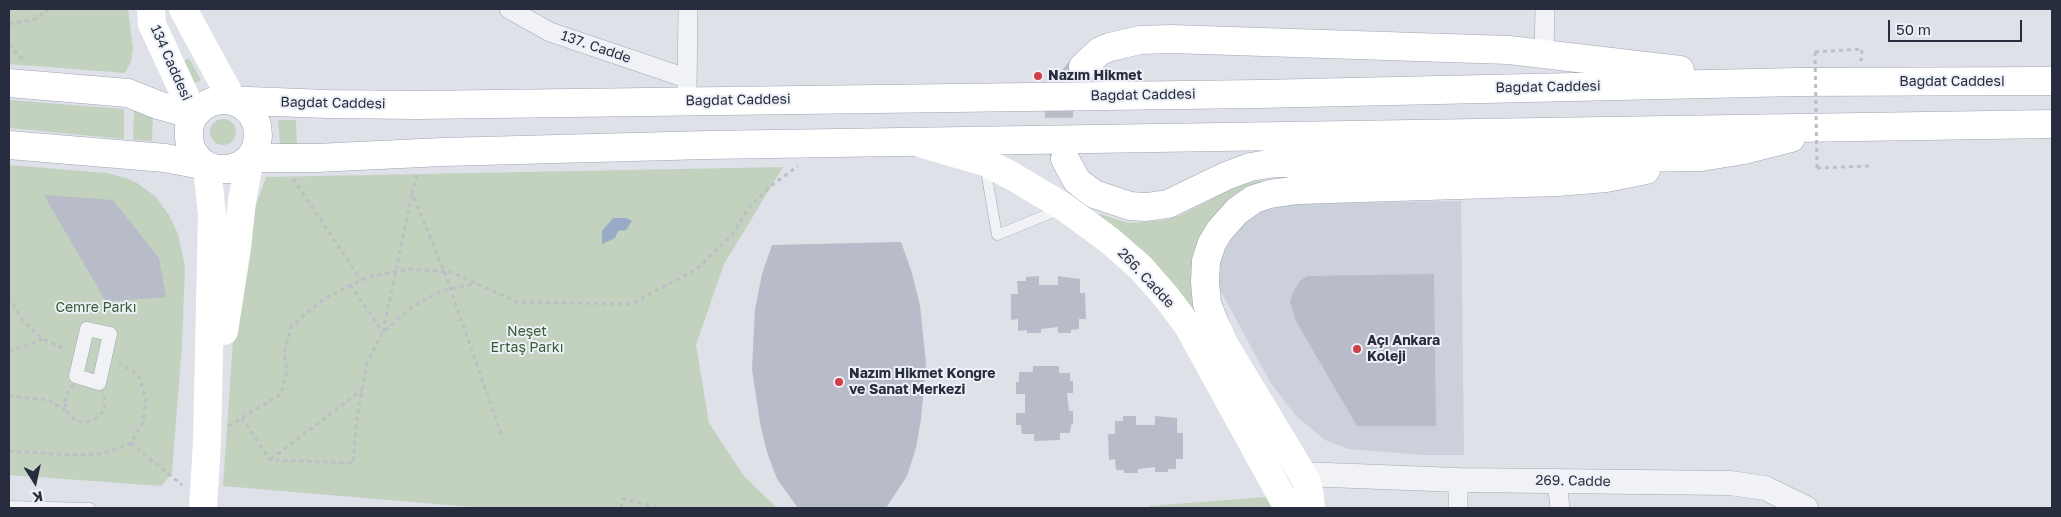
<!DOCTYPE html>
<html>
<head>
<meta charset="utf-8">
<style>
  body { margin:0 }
  #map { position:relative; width:2061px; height:517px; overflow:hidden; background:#dee1e8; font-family:"Golos Text",sans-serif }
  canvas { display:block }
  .frame { position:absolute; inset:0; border:10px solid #272d3f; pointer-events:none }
  .north { position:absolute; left:10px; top:457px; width:50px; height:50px; -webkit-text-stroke:4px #edf0f6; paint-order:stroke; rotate:170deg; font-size:14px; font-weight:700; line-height:20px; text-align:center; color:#272d3f }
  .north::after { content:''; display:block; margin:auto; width:18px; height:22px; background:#272d3f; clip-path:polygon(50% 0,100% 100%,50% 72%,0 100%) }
  .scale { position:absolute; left:1888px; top:20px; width:134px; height:22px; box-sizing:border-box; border:2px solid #272d3f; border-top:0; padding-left:6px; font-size:15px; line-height:18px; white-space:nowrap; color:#272d3f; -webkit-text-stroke:4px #edf0f6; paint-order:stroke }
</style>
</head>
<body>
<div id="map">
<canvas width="2061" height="517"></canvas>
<div class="frame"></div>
<div class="north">K</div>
<div class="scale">50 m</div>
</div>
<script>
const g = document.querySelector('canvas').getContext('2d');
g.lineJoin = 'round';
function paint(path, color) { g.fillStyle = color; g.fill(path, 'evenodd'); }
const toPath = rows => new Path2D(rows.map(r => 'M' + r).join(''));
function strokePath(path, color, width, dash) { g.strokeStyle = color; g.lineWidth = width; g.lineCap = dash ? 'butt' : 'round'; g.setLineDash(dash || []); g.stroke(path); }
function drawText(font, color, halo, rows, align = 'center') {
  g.font = font + ' "Golos Text",sans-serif'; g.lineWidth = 4; g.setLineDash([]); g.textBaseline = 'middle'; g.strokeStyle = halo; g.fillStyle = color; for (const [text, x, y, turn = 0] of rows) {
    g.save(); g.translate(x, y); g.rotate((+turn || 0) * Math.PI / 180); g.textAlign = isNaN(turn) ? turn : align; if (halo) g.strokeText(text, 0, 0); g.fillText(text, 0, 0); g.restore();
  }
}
paint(toPath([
  [1461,201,1464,455,1423,455,1348,449,1325,440,1296,416,1270,382,1218,286,1217,258,1239,222,1261,210,1278,204]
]), '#ccd0da');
paint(toPath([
  [9,9,128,9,133,48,131,62,125,73,9,64],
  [189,58,201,80,191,85,182,62],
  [9,100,124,109,124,139,9,128],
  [134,109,153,111,152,141,133,140],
  '210 132a13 13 0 1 1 26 0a13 13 0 1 1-26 0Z',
  [278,120,296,120,297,144,280,145],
  [9,165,107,173,126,178,137,183,155,196,169,215,178,234,185,267,182,345,172,472,162,486,9,475],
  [783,167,724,264,696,345,709,423,744,476,777,508,483,508,223,486,239,252,266,177],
  [1285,180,1241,198,1201,320,1147,254,1096,213,1129,223,1165,220,1181,215,1236,186,1257,181],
  [1266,497,1275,508,1150,508,1150,506]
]), '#c2d2bf');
paint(toPath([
  [613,218,626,218,632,221,626,230,618,231,615,238,602,244,602,231]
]), '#98abc9');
paint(toPath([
  [44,195,113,200,159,258,166,297,106,302],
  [901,242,911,270,920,305,926,364,921,419,916,448,907,476,886,508,798,508,777,479,767,452,760,423,752,369,755,309,762,274,772,245],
  [1434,274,1436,426,1357,426,1296,321,1290,302,1293,292,1300,281,1307,276],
  [1039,276,1039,285,1058,285,1058,276,1080,279,1080,293,1085,293,1086,319,1079,319,1079,329,1071,330,1071,333,1058,333,1058,327,1041,329,1041,333,1027,333,1027,330,1018,331,1018,319,1011,320,1011,294,1018,294,1017,281,1026,281,1026,277],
  [1033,366,1059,366,1059,373,1070,373,1070,381,1073,381,1073,393,1067,393,1069,411,1073,411,1073,424,1071,425,1070,433,1060,433,1060,440,1034,441,1034,434,1022,434,1021,425,1016,425,1016,413,1025,413,1025,394,1016,394,1016,382,1019,382,1019,372,1033,372],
  [1123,416,1136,416,1136,425,1155,425,1155,416,1177,418,1177,433,1183,433,1183,459,1176,459,1176,469,1168,469,1168,472,1155,472,1155,467,1138,469,1138,473,1124,473,1124,470,1116,470,1115,459,1109,460,1108,434,1115,434,1115,421,1123,421]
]), '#b8bcc8');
strokePath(toPath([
  [1065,159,1059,133,1059,111,1068,85,1083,67]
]), '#b9bdc6', 28, [28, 14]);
const service = toPath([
  [985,165,997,235,1061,209],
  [9,506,90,508]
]);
const pedestrian = toPath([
  [87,329,110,334,99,383,76,376,87,329]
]);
const minor = toPath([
  [509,9,550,32,686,78],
  [1544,53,1545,9],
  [687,90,688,9],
  [1458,480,1458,508],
  [1557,481,1560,508]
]);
const tertiary = toPath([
  [1302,474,1458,480,1730,483,1765,488,1806,508]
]);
const primary = toPath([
  [1083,67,1100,51,1110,47,1140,40,1171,39,1509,50,1680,70],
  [9,83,128,93,158,105,194,115,202,107,211,102,222,100,328,104,417,105,1260,94,1798,82,2052,81],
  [194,115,189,126,189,138,191,149,198,159,207,166,218,169,230,169,241,165,250,158,256,148,258,136,257,125,252,114,244,106,233,101],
  [9,145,165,158,207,166],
  [250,158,316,158,443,152,708,145,2052,124],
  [1065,159,1077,181,1094,194,1130,206,1146,207,1168,204,1226,176,1250,167,1275,163,1701,157,1744,150,1791,138],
  [1216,326,1207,304,1205,282,1206,261,1212,243,1220,230,1237,211,1254,199,1270,194,1297,190,1557,182,1606,178,1646,170]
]);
strokePath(service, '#a3a7b2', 11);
strokePath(pedestrian, '#a3a7b2', 15);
strokePath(minor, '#a3a7b2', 20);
strokePath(tertiary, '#a3a7b2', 25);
strokePath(primary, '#9da4b4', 29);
strokePath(toPath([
  [9,24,36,19,49,9],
  [9,44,22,59,22,63],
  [1815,52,1862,49,1861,61],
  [1817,168,1869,166],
  [417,175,412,193,444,271,503,439],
  [293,179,361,280],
  [350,285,382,331],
  [9,297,24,322,34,331,43,339,67,350],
  [383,332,412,194],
  [9,352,43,339],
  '65 402a20 20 0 1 1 40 0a20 20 0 1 1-40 0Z',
  [9,396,49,400,69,413],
  [242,418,270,460,353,463,357,417,367,363,383,332,412,307,441,291,477,283],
  [229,426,281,394,287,371,284,353,291,327,321,301,350,285,372,276,411,269,451,272,517,302,631,304,697,269,732,235,749,207,772,185,798,166],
  [131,443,182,485],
  [9,451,72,455,98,454,120,448,131,443,143,422,146,399,139,377,133,371,119,364],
  [271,459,362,390],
  [621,508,623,499,661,508]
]), '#bcbfc6', 3, [4, 4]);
strokePath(service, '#f1f2f6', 10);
strokePath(pedestrian, '#f1f2f6', 14);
strokePath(minor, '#f1f2f6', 19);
strokePath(tertiary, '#f1f2f6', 24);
strokePath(toPath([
  [151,9,152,24,194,115],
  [183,9,233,101],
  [923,144,985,162,1012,176,1064,207,1109,240,1141,268,1168,299,1188,326,1288,508],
  [1216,326,1224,344,1306,480,1310,496,1311,508],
  [224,331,237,248,242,201,250,158],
  [203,508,207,442,212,215,207,166]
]), '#fff', 28);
strokePath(primary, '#fff', 28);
strokePath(toPath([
  [1815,52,1817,168]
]), '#bcbfc6', 3, [4, 4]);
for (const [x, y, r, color] of [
  [1038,76,5,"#d13f46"],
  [1357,349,5,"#d13f46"],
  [839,382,5,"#d13f46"]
]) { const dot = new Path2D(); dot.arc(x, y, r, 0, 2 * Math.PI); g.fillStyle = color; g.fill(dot); strokePath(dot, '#edf0f6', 2); }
drawText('14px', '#272d3f', '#edf0f6', [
  ["137. Cadde",596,47,19],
  ["134 Caddesi",171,63,66],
  ["Bağdat Caddesi",1952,82],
  ["Bağdat Caddesi",1548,87,-1],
  ["Bağdat Caddesi",1143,95,-1],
  ["Bağdat Caddesi",738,100,-1],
  ["Bağdat Caddesi",333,103,1],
  ["266. Cadde",1146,278,47],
  ["269. Cadde",1573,481,1]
]);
drawText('bold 14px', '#272d3f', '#edf0f6', [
  ["Nazım Hikmet",1048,76],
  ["Açı Ankara",1367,341],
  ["Koleji",1367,357],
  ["Nazım Hikmet Kongre",849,374],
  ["ve Sanat Merkezi",849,390]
], 'left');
drawText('14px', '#375b34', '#edf0f6', [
  ["Cemre Parkı",96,308],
  ["Neşet",527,332],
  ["Ertaş Parkı",527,348]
]);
</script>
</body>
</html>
